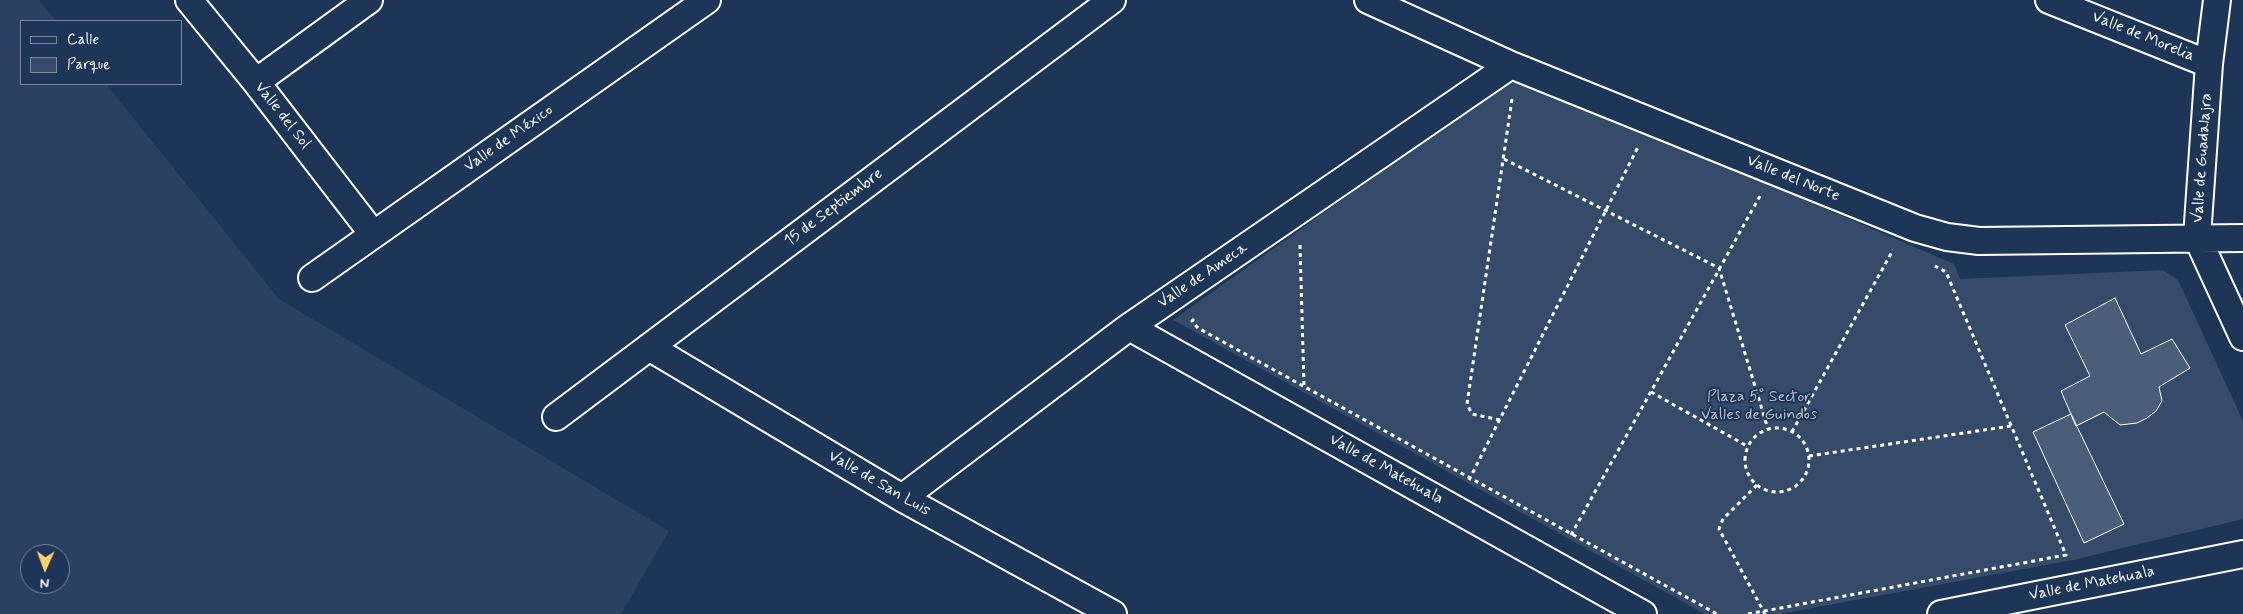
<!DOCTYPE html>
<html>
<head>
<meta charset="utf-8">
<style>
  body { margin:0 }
  #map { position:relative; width:2243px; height:614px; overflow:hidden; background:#1d3557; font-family:Mynerve,sans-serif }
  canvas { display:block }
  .legend { position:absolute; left:20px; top:20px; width:162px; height:65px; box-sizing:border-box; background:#1d3557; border:1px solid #77869a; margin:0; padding:6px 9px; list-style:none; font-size:15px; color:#fff }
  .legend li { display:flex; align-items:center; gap:10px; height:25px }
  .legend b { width:25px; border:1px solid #77869a }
  .north { position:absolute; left:20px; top:544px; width:50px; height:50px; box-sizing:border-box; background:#1d3557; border:1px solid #77869a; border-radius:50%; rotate:182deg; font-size:14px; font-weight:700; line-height:20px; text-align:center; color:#fff }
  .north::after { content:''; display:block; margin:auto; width:18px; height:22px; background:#ffd166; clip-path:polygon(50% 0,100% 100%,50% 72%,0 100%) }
</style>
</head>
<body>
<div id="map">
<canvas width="2243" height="614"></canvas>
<ul class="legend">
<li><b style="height:6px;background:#1d3557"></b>Calle</li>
<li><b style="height:14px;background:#364b69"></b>Parque</li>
</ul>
<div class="north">N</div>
</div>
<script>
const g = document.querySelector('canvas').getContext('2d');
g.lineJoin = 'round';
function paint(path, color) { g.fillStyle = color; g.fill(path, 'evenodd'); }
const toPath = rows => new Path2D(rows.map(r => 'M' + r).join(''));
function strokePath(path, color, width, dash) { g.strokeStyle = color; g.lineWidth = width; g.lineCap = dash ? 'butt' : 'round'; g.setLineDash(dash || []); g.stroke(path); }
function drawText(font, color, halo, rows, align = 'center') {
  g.font = font + ' Mynerve,sans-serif'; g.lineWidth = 4; g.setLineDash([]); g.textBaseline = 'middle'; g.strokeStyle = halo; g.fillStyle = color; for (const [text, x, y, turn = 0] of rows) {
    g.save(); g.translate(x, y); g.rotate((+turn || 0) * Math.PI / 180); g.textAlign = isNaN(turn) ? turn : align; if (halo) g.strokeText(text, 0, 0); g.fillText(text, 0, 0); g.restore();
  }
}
paint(toPath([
  [0,0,39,0,56,21,21,21,21,84,106,84,279,299,669,531,621,614,0,614],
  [30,554,60,554,60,584,30,584]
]), '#2a4161');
paint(toPath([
  [1516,76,1954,264,1960,279,2163,270,2178,280,2243,421,2243,519,2073,560,1780,614,1705,614,1173,320]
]), '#364b69');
const building = toPath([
  [2115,298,2141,354,2172,339,2190,368,2159,387,2162,401,2156,411,2147,418,2137,423,2120,425,2104,412,2076,426,2061,391,2090,376,2065,325,2115,298],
  [2071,414,2124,524,2084,543,2033,432,2071,414]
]);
paint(building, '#4a5d79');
strokePath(building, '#fff', 1);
const minor = toPath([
  [189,0,256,82,373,234],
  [1368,0,1511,65,1915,228,1947,237,1979,241,2243,238],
  [2049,0,2209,64],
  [2217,0,2209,64,2197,237,2243,337],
  [256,82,369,0],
  [312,278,707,0],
  [1129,327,1643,614],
  [649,347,902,498,1113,614],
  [556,417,1112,0],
  [902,498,1129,327,1511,65],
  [1941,614,2243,554]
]);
strokePath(minor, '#fff', 30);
strokePath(toPath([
  [1504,159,1719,268,1768,429],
  [1300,245,1304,386],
  [1194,319,1192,321,1198,328,1717,614],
  [1651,392,1747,446],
  [1500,420,1472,414,1467,404,1512,99],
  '1745 460a32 32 0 1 1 64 0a32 32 0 1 1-64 0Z',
  [1792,432,1893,250],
  [1809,456,2011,426],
  [1469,480,1638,147],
  [1757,485,1723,519,1719,529,1765,614],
  [1571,535,1760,196],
  [1748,614,2066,555,1946,272,1935,266]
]), '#fff', 3, [4, 4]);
strokePath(minor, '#1d3557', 26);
drawText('16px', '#fff', '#1d3557', [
  ["Valle de Morelia",2143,37,22],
  ["Valle del Sol",282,116,52],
  ["Valle de México",509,139,-35],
  ["Valle de Guadalajra",2203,158,-86],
  ["Valle del Norte",1793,179,22],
  ["15 de Septiembre",834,208,-37],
  ["Valle de Ameca",1203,276,-34],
  ["Valle de Matehuala",1386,470,29],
  ["Valle de San Luis",879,484,30],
  ["Valle de Matehuala",2092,584,-11]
]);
drawText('16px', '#b9c0ca', '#1d3557', [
  ["Plaza 5° Sector",1759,398],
  ["Valles de Guindos",1759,416]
]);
</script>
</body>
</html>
